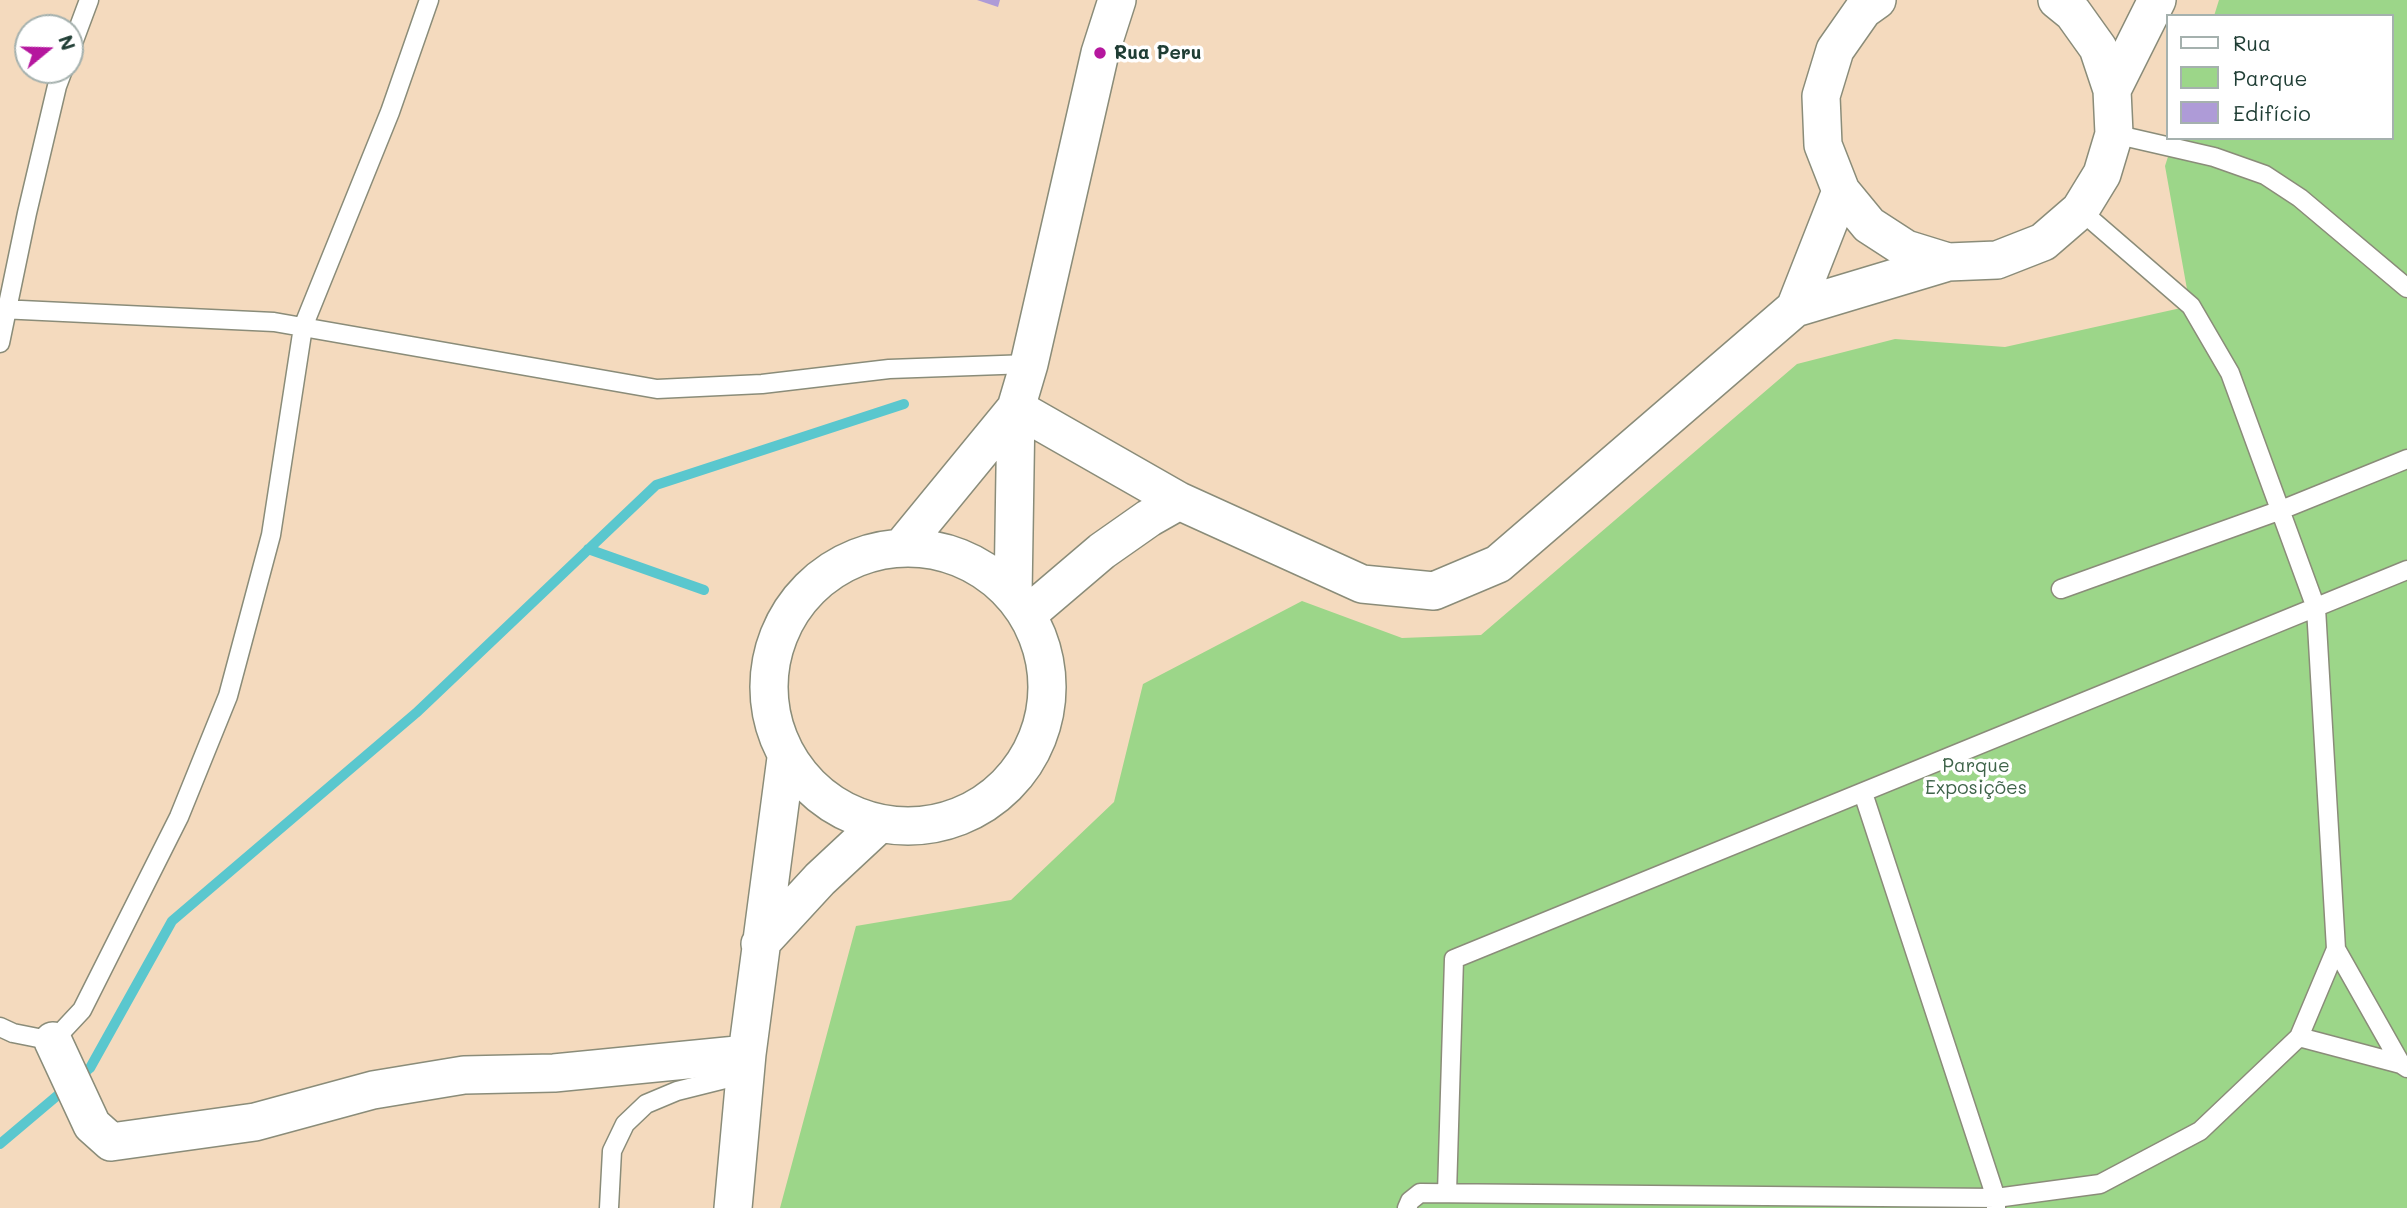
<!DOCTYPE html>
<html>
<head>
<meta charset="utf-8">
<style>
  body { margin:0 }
  #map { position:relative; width:2407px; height:1208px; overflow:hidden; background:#f4dabe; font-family:Mali,sans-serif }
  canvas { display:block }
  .legend { position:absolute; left:2166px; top:14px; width:228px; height:126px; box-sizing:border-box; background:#fff; border:2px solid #a5b1ae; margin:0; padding:9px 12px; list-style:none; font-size:21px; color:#1f3d34 }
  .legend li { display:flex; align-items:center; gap:14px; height:35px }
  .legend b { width:35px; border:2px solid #a5b1ae }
  .north { position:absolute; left:14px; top:14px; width:70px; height:70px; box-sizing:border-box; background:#fff; border:2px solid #a5b1ae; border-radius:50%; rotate:71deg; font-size:19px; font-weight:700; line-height:28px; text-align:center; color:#1f3d34 }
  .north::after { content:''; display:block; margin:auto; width:24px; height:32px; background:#b5179e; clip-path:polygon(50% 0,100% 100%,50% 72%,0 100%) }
</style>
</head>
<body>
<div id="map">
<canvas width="2407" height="1208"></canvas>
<ul class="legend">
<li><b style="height:9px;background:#fff"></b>Rua</li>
<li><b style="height:19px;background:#9cd689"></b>Parque</li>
<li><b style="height:19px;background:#ae9bd7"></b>Edifício</li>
</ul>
<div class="north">N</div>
</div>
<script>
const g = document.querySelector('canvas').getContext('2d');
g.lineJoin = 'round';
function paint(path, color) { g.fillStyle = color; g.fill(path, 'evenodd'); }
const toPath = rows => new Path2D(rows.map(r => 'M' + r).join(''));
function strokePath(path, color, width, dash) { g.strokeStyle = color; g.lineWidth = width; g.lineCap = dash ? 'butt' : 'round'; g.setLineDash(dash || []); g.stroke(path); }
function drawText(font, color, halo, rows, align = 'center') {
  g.font = font + ' Mali,sans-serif'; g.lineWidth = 7; g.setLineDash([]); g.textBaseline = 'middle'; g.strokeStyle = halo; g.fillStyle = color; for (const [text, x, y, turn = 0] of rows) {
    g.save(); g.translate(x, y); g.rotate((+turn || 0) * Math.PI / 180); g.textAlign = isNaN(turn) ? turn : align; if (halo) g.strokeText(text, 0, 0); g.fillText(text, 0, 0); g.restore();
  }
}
paint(toPath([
  [2219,0,2407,0,2407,1208,780,1208,856,926,1011,900,1114,802,1143,684,1302,601,1402,638,1481,635,1797,364,1895,339,2005,347,2190,306,2165,166,2174,138,2391,138,2391,16,2214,16]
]), '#9cd689');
strokePath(toPath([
  [588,549,704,590],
  [0,1144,90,1068,172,921,416,713,656,485,904,404]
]), '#5ac7ce', 10);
paint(toPath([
  [977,0,1000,0,998,7]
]), '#ae9bd7');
const lane = toPath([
  [70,51,89,0],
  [2114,134,2214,157,2265,175,2300,198,2407,288],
  [0,309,274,322,657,389,762,384,889,369,1029,364],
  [0,343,27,213,57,86,63,70],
  [2061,589,2281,510,2407,459],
  [1863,793,1996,1198,1996,1208],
  [2336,949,2401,1064,2407,1068],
  [0,1027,13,1033,53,1041,82,1010,179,817,228,696,271,535,303,327,390,112,429,0],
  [2299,1037,2401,1064],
  [1447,1193,1454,959,2407,570],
  [609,1208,612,1151,625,1124,646,1104,677,1091,745,1074],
  [1407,1208,1410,1201,1420,1193,1996,1198,2100,1184,2200,1131,2299,1037,2336,949,2316,608,2230,373,2191,306,2080,210]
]);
const street = toPath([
  [1877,0,1863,10,1835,50,1821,96,1823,145,1841,191,1869,225,1906,249,1948,262,1997,260,2043,242,2080,210,2102,174,2114,134,2112,90,2098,48,2073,13,2057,0],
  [2112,90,2157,0],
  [1795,308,1841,191],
  [1016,408,1179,501,1362,584,1434,591,1498,564,1795,308,1948,262],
  [902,547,1016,408],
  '769 687a139 139 0 1 1 278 0a139 139 0 1 1-278 0Z',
  [1013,595,1016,408,1029,364,1100,53,1117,0],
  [1028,614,1102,551,1149,518,1179,501],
  [760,944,820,879,878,825],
  [53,1041,92,1125,111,1142,255,1122,373,1090,464,1075,554,1073,747,1054],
  [733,1208,747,1054,786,758]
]);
strokePath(lane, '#8a8c79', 21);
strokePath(street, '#8a8c79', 40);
strokePath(lane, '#fff', 18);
strokePath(street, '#fff', 37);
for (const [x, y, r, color] of [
  [1100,53,7,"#b5179e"]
]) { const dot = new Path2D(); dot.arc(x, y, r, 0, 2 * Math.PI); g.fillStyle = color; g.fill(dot); strokePath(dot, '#fff', 2.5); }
drawText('bold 19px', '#1f3d34', '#fff', [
  ["Rua Peru",1114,53]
], 'left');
drawText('19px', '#3e6349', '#fff', [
  ["Parque",1976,766],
  ["Exposições",1976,788]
]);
</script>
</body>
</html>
